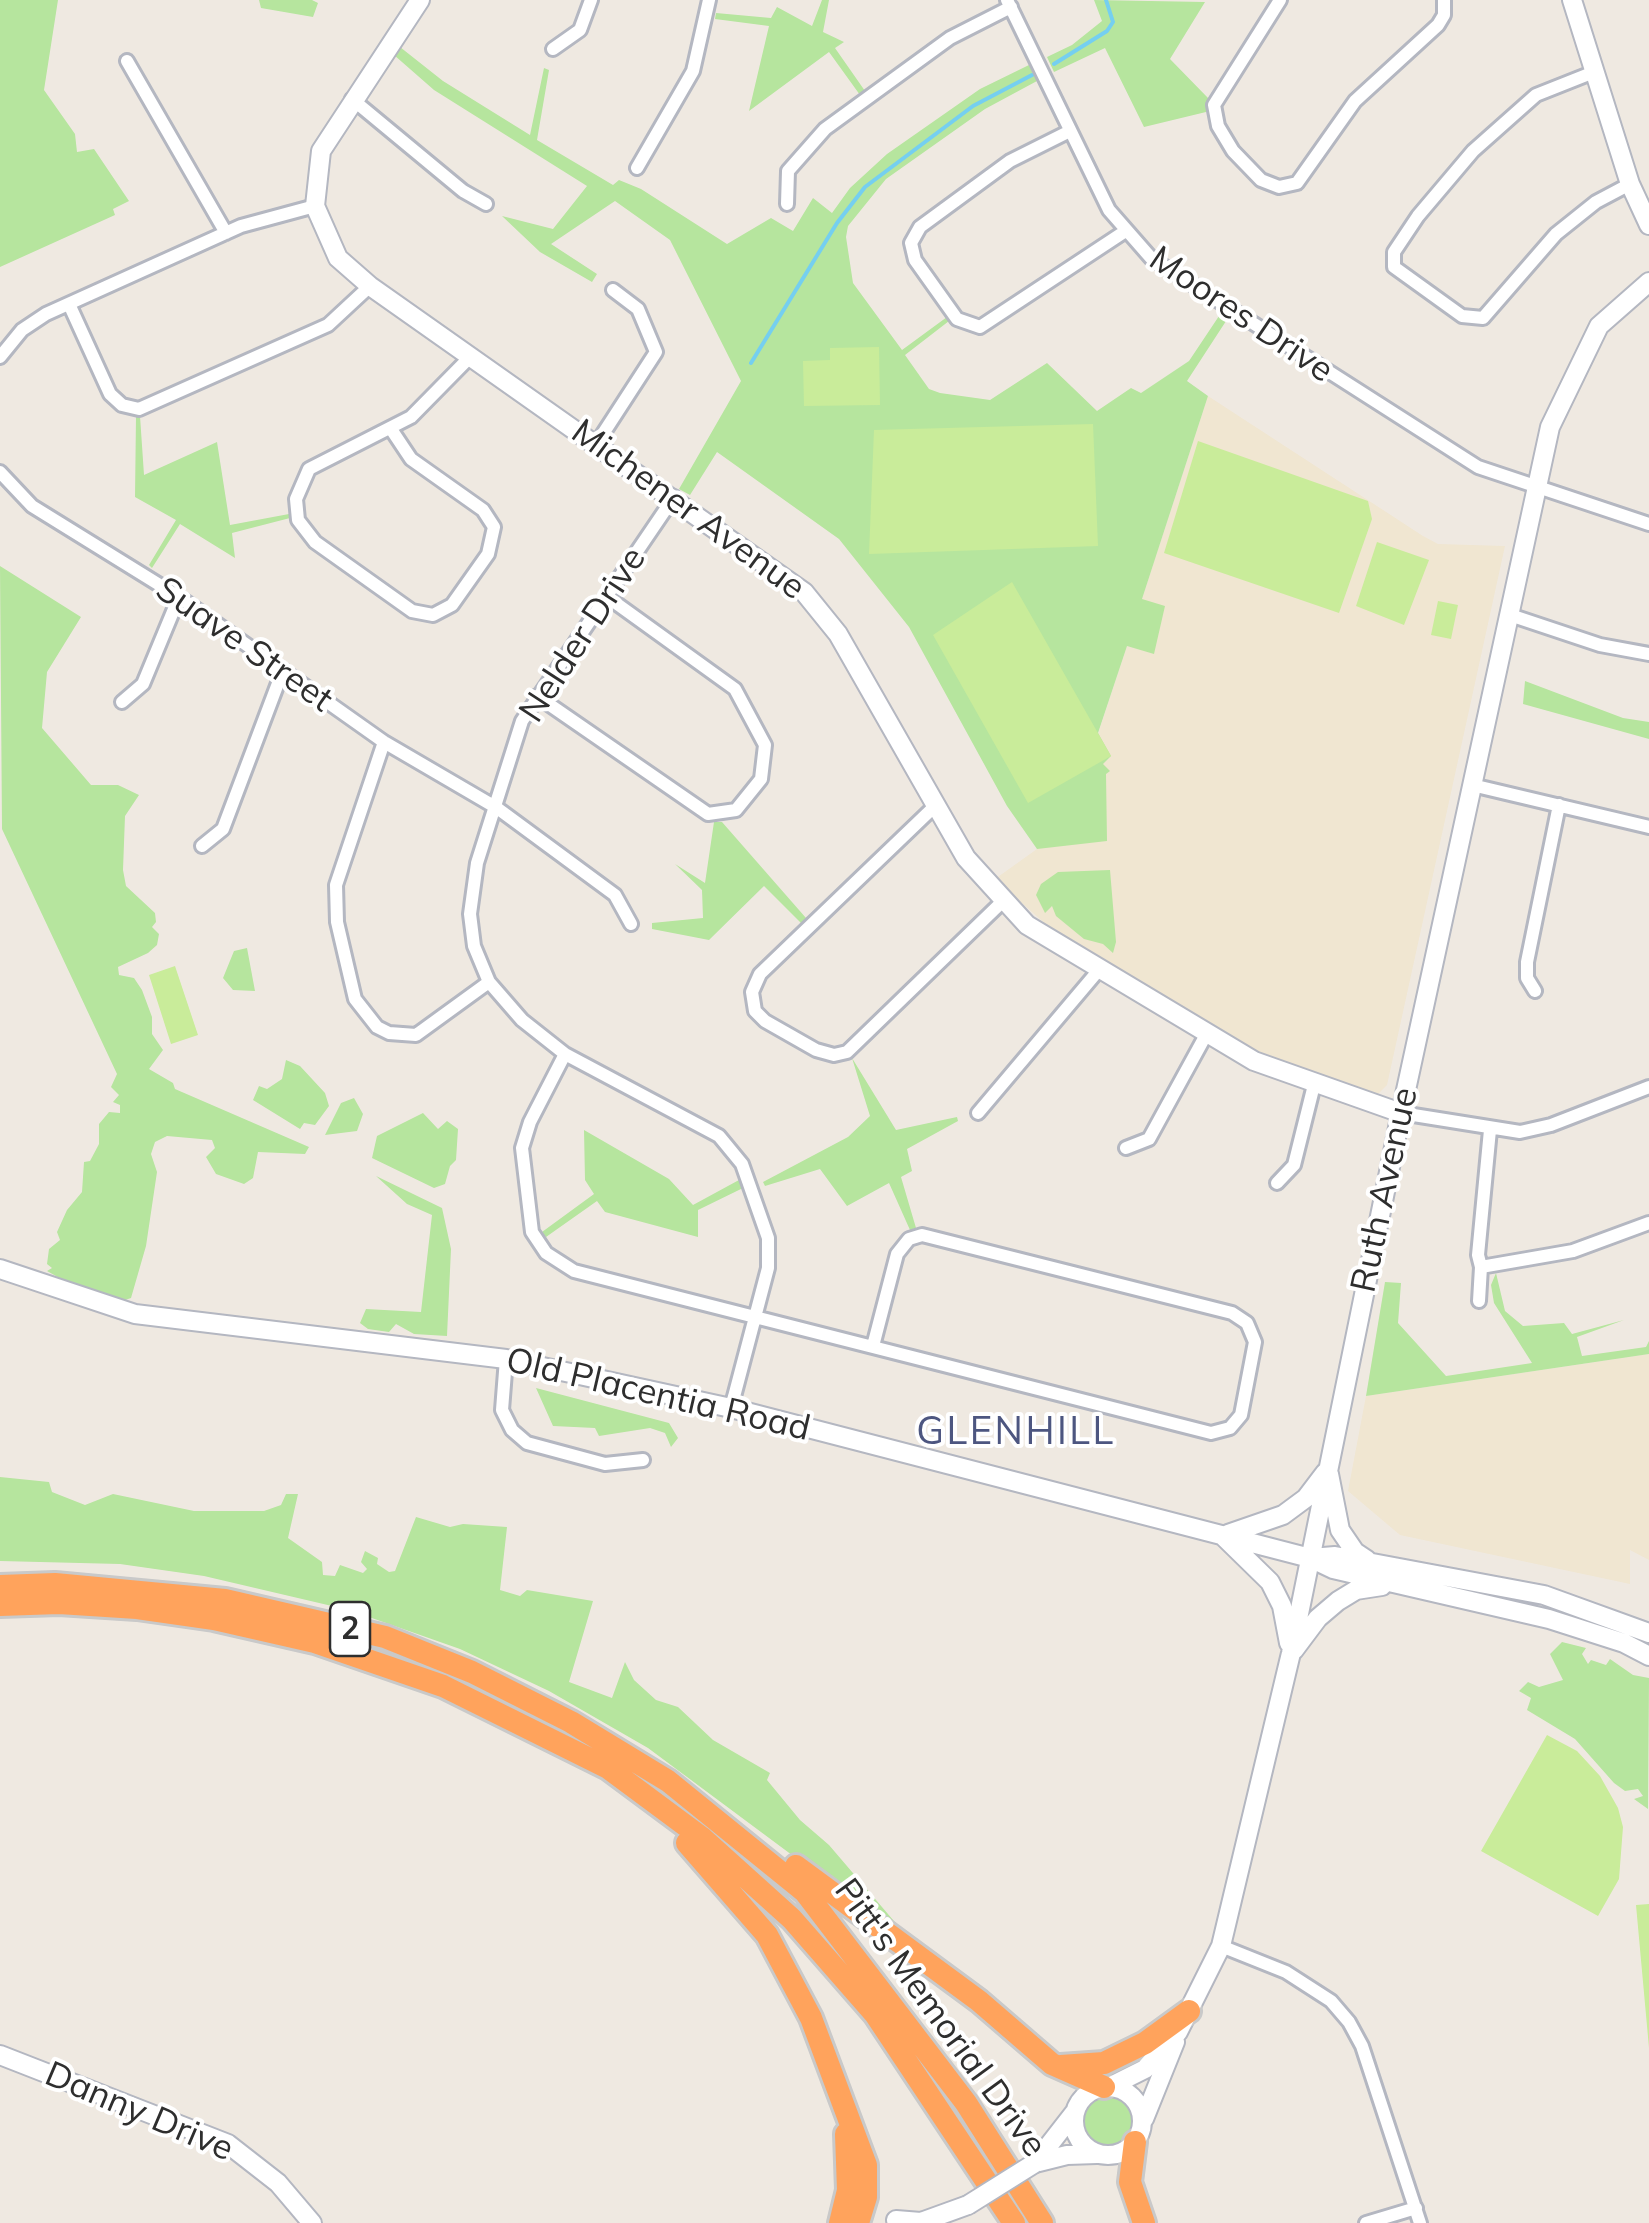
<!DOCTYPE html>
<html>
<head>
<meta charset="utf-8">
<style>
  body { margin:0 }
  canvas { display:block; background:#efe9e1 }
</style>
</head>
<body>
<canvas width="1649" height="2223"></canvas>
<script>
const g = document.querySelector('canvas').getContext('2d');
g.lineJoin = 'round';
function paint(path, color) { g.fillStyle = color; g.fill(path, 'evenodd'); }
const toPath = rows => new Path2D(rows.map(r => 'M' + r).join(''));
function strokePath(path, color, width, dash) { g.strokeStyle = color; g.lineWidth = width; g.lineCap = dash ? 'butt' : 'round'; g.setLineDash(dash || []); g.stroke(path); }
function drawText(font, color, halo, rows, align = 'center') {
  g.font = font + ' Mulish,sans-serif'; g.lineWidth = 8; g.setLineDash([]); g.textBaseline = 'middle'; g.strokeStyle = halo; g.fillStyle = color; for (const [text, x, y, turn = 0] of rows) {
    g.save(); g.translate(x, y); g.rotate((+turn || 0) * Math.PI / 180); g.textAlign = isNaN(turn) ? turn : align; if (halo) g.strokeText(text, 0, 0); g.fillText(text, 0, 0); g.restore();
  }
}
paint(toPath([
  [1208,396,1423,536,1438,544,1505,546,1387,1085,1377,1095,1261,1053,1059,936,995,879,1037,849,1098,734,1127,646,1154,653,1142,599],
  [1649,1354,1649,1560,1630,1550,1630,1584,1400,1535,1348,1491,1366,1396]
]), '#f0e6d1');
paint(toPath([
  [0,0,58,0,44,90,75,134,77,152,94,149,129,201,113,209,115,215,0,267],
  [259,0,312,0,318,3,313,17,261,8],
  [822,0,829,0,823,32,844,42,835,48,865,91,860,95,829,52,749,111,769,26,715,19,716,13,771,18,777,7,812,26],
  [1094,0,1205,2,1170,59,1208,98,1206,112,1144,127,1105,48,1054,72,1047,57,1072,45,1102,21],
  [400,47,443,81,530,135,544,68,549,70,537,140,613,185,619,180,641,189,727,244,771,218,793,231,813,198,832,213,850,188,887,154,980,89,1029,65,1037,81,985,109,886,179,848,226,846,237,853,283,902,350,947,317,949,321,905,355,929,389,940,393,990,400,1047,363,1097,411,1131,388,1141,393,1189,361,1219,316,1228,318,1187,381,1208,396,1142,599,1165,606,1154,654,1127,646,1098,733,1111,756,1103,764,1110,771,1106,774,1107,841,1037,849,1007,806,909,627,839,539,717,452,690,495,679,489,741,381,670,240,615,201,551,244,597,274,592,282,540,252,502,216,553,229,587,186,434,90,394,55],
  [136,416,140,416,144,475,217,442,230,525,289,514,290,518,232,533,235,558,180,524,152,568,149,565,176,520,135,497],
  [0,566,81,617,47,672,42,728,91,785,118,785,139,795,125,816,123,870,126,886,155,913,156,922,152,927,159,934,157,945,148,953,118,967,119,975,134,978,142,990,152,1017,152,1034,163,1050,149,1069,173,1083,175,1089,309,1147,305,1154,258,1152,253,1178,244,1184,216,1174,206,1157,215,1148,212,1140,167,1136,155,1142,151,1154,157,1172,146,1246,131,1298,125,1300,72,1285,47,1271,52,1268,47,1264,49,1249,60,1240,57,1232,67,1210,82,1192,84,1162,90,1161,99,1144,99,1124,109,1112,120,1113,120,1105,113,1102,119,1095,111,1087,117,1074,2,829],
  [1525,681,1623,718,1649,722,1649,739,1523,704],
  [714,822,722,822,806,918,801,923,764,886,709,940,652,929,652,923,703,918,702,890,675,864,705,883],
  [1110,870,1116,942,1113,953,1103,944,1084,939,1056,916,1052,906,1045,913,1036,895,1041,884,1058,872],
  [247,948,255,991,233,990,223,978,234,951],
  [852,1058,896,1130,957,1117,958,1121,907,1149,912,1171,901,1177,916,1228,910,1230,889,1183,847,1206,820,1169,765,1186,763,1182,848,1137,870,1116],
  [286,1060,300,1066,325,1093,329,1106,315,1125,304,1123,300,1129,253,1100,259,1086,267,1089,282,1079],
  [354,1098,363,1114,357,1131,325,1135,341,1103],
  [423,1113,438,1129,447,1121,458,1129,456,1160,450,1166,445,1184,434,1188,372,1158,377,1136],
  [584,1130,669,1179,693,1205,739,1180,743,1188,698,1210,698,1237,605,1212,597,1201,546,1237,542,1232,594,1194,585,1180],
  [376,1176,442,1208,451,1249,447,1336,414,1334,396,1324,389,1332,368,1329,360,1323,366,1309,421,1312,432,1215,407,1204],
  [1496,1273,1505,1311,1523,1326,1564,1323,1572,1334,1624,1320,1577,1337,1582,1356,1646,1347,1649,1341,1649,1354,1366,1396,1385,1282,1401,1283,1398,1323,1446,1376,1532,1363,1494,1303,1491,1285],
  [536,1388,669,1423,678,1438,671,1447,665,1433,650,1428,599,1436,595,1428,553,1426],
  [0,1477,49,1482,52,1492,85,1505,113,1494,194,1511,264,1511,281,1505,286,1494,298,1494,288,1538,322,1562,323,1575,335,1576,340,1565,363,1573,367,1569,361,1562,365,1551,378,1558,377,1564,389,1572,395,1571,416,1517,450,1527,463,1524,507,1527,500,1590,520,1596,527,1590,593,1601,569,1682,612,1698,625,1662,634,1680,656,1700,678,1707,713,1740,770,1773,767,1780,800,1820,829,1845,917,1948,648,1748,549,1691,460,1649,349,1610,204,1576,120,1564,0,1561],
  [1562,1642,1586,1648,1582,1654,1588,1664,1591,1660,1606,1665,1610,1659,1633,1675,1649,1678,1648,1809,1634,1799,1643,1796,1638,1789,1625,1791,1614,1783,1575,1739,1527,1710,1531,1698,1519,1691,1528,1682,1539,1687,1563,1680,1550,1654],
  '1084 2120a25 25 0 1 1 50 0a25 25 0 1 1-50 0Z'
]), '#b6e59e');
paint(toPath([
  [879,347,880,405,804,406,803,361,830,360,830,348],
  [1093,424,1098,546,869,554,874,430],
  [1198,441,1368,501,1372,519,1339,613,1164,553],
  [1377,542,1429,560,1404,625,1356,606],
  [1012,582,1111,756,1028,803,933,635],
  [1438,601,1458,605,1451,639,1431,635],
  [175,966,198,1035,171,1044,149,975],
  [1547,1735,1577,1751,1600,1776,1618,1808,1623,1827,1619,1879,1598,1916,1481,1851],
  [1649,1904,1649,2048,1636,1905]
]), '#c9ec9a');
strokePath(toPath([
  [1054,64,1107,31,1113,22,1106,0],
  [751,363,837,223,865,187,973,106,1032,75]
]), '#75cff0', 4);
const street = toPath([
  [1007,0,1109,210,1151,258,1478,467,1649,524],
  [1280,0,1214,105,1218,126,1233,151,1261,180,1279,187,1297,183,1355,101,1438,25,1444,15,1444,0],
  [553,49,580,30,591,0],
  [127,61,226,233],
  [1594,72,1536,95,1473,151,1418,216,1394,252,1394,267,1462,316,1483,318,1556,234,1596,202,1630,184],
  [352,99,463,191,486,204],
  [1070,131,1010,161,920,227,911,243,915,260,957,319,980,327,1124,232],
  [637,168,693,71,709,0],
  [787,204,788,171,825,129,950,38,1011,7],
  [69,304,110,394,122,405,139,409,328,325,370,286],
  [0,357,22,330,46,314,241,226,315,206],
  [391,429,411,459,483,510,494,527,488,554,452,605,433,615,412,611,315,542,298,520,296,499,309,469,411,417,471,356],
  [597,443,656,352,638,309,613,290],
  [0,472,32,506,179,597,384,742,497,808,615,895,631,924],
  [674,497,522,721,477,863,470,914,474,946,489,982,522,1020,565,1054,719,1136,742,1164,768,1238,768,1268,731,1408],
  [1510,615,1600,645,1649,654],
  [537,696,708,814,736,810,761,779,765,745,735,689,606,596],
  [122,702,143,684,179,597],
  [384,742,336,885,337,922,355,999,377,1027,389,1033,416,1035,489,982],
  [1472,785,1649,827],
  [935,806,760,974,752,992,755,1011,765,1021,816,1050,834,1055,847,1052,1002,902],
  [202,846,223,829,283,670],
  [1535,991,1527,978,1527,962,1559,805],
  [565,1054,530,1122,522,1148,532,1232,546,1253,574,1271,1211,1433,1230,1428,1241,1415,1255,1342,1247,1323,1232,1313,922,1235,909,1239,897,1254,873,1346],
  [978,1113,1098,971],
  [1401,1113,1520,1132,1551,1125,1649,1087],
  [1490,1130,1478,1255,1481,1267,1573,1251,1649,1223],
  [1126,1148,1149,1139,1207,1033],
  [1277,1183,1294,1165,1314,1085],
  [1479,1301,1481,1267],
  [506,1359,502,1410,512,1430,527,1443,605,1464,643,1460],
  [1221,1946,1286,1972,1331,2001,1349,2022,1362,2046,1420,2223],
  [1366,2223,1416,2208]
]);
const secondary = toPath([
  [420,0,321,151,315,206,338,258,370,286,804,592,838,634,966,858,1027,925,1254,1061,1401,1113],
  [1572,0,1630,184,1649,225],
  [0,1269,135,1314,506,1359,731,1408,1310,1558,1333,1569,1549,1619,1624,1643,1649,1656],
  [1329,1474,1340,1530,1355,1552,1367,1560],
  [1228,1534,1283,1515,1306,1498,1325,1473],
  [1224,1537,1270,1582,1282,1606,1289,1643],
  [1311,1558,1335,1556,1544,1595,1649,1633],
  [1294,1650,1318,1618,1338,1601,1356,1590,1382,1586],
  [0,2055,228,2144,278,2183,312,2223],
  '1074 2121a34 34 0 1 1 68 0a34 34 0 1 1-68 0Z',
  [1109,2087,1145,2069,1178,2032,1221,1946,1291,1653,1401,1113,1550,427,1599,326,1649,282],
  [1144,2119,1175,2042],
  [1035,2163,1074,2113],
  [1035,2163,1067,2155,1097,2154],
  [896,2220,921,2222,968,2205]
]);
const highway = toPath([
  [0,1586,55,1584,225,1600,385,1637,472,1672,571,1722,668,1781,805,1892,966,2103,1042,2223],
  [0,1605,59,1603,137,1608,214,1619,315,1642,443,1686,608,1768,701,1837,792,1919,875,2014,1014,2223],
  [687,1843,767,1935,811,2018,866,2165,866,2197,858,2223],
  [796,1866,979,2001,1052,2064,1104,2087],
  [1061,2066,1104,2063,1145,2043,1189,2011],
  [1135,2142,1130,2182,1144,2223],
  [840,2223,848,2190,846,2134]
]);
strokePath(street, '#b4b7c1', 18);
strokePath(secondary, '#b4b7c1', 22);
strokePath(highway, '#c9c9c9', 28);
strokePath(street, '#fff', 12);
strokePath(secondary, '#fff', 18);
strokePath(highway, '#ffa35c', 22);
const secondaryBridge = toPath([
  [968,2205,1035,2163]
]);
strokePath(secondaryBridge, '#b4b7c1', 22, []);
strokePath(secondaryBridge, '#fff', 18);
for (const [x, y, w] of [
  [350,1629,40]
]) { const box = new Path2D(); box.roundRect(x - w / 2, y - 27, w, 54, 8); g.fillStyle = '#fff'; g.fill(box); strokePath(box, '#2e2e2e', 2.5); }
drawText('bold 32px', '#2e2e2e', null, [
  ["2",350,1629]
]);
drawText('35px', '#2e2e2e', '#fff', [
  ["Moores Drive",1241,315,34],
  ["Michener Avenue",688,510,36],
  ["Nelder Drive",583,635,-57],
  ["Suave Street",244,645,35],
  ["Ruth Avenue",1385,1190,-78],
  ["Old Placentia Road",658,1395,13],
  ["Pitt's Memorial Drive",940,2018,54],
  ["Danny Drive",139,2112,23]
]);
g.letterSpacing = '2.5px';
drawText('38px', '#4d5680', '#fff', [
  ["GLENHILL",1016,1433]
]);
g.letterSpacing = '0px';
</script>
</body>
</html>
